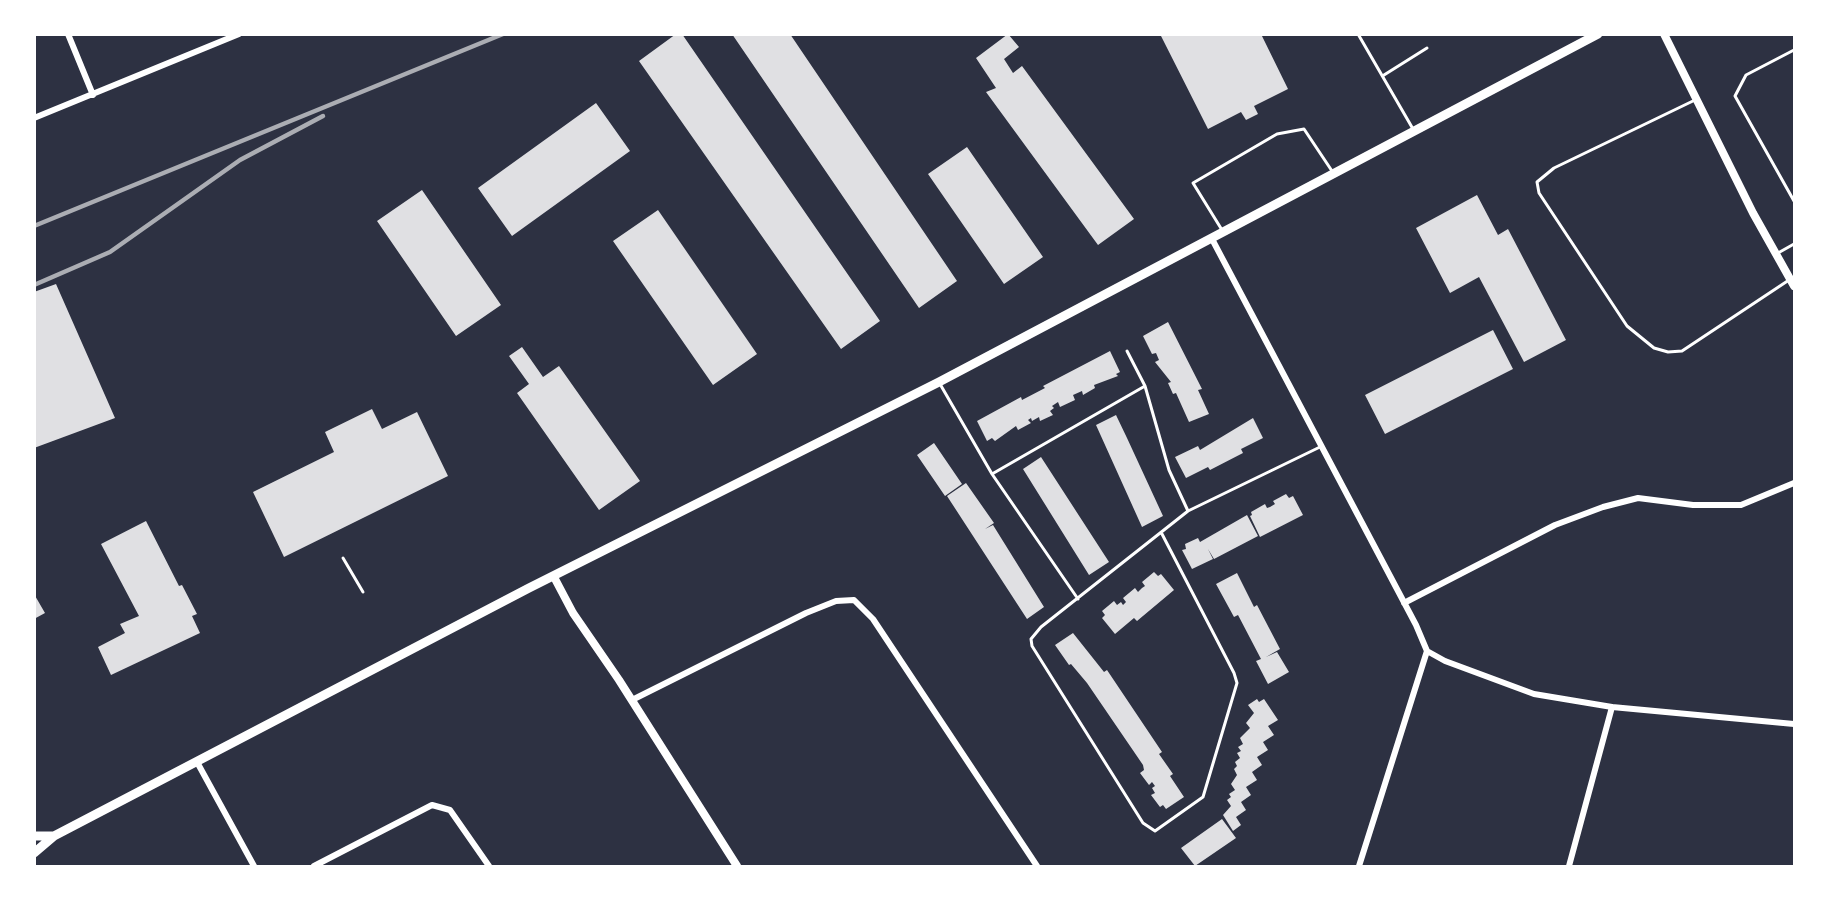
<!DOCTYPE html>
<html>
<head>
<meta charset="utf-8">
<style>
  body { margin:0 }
  #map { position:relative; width:1829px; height:901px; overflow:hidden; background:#2d3142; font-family:Lato,sans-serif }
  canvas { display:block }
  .frame { position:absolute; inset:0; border:36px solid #fff; pointer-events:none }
</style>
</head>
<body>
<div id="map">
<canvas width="1829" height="901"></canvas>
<div class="frame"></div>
</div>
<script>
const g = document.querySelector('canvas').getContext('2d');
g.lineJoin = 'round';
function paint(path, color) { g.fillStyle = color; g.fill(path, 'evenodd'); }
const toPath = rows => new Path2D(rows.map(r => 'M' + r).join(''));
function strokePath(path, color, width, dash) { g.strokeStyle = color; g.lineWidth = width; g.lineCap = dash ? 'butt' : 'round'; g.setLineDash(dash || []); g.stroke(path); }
paint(toPath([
  [676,34,682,34,880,321,841,349,639,61],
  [732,34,790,34,957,281,919,308],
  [1008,34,1019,47,1004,59,1013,73,1022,66,1134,219,1098,245,986,92,996,88,976,58],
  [1160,34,1261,34,1288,89,1254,106,1258,114,1246,120,1241,112,1208,129],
  [596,103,630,151,512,236,478,188],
  [967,147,1043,257,1004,284,928,174],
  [422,190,501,305,456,336,377,221],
  [1477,195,1498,235,1508,229,1566,340,1524,362,1479,277,1450,293,1416,228],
  [658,210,757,354,713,385,613,241],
  [56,284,115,418,34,448,34,292],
  [1168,322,1202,389,1198,390,1209,414,1189,422,1176,393,1173,394,1168,383,1171,382,1155,362,1159,360,1156,353,1152,354,1143,336],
  [1493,330,1513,369,1385,434,1365,395],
  [522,347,543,377,559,366,640,481,599,510,517,393,529,384,509,356],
  [1110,351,1120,372,1116,374,1118,376,1094,385,1095,388,1083,395,1082,391,1073,395,1075,400,1060,407,1058,402,1052,406,1054,408,1050,411,1053,415,1040,421,1039,417,1032,421,1031,418,1028,420,1031,423,1018,430,1016,426,995,441,992,438,987,441,977,421,1021,397,1022,400,1045,388,1043,386],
  [372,409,382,429,417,412,448,476,284,557,253,492,334,452,325,432],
  [1116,415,1127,438,1121,441,1127,438,1163,516,1142,527,1096,425],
  [1253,418,1263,438,1241,449,1243,453,1210,470,1208,467,1186,478,1175,457,1198,446,1200,450],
  [934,443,962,484,945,496,917,455],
  [1041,457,1109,562,1089,575,1023,469],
  [966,483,994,523,985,529,993,525,1044,607,1027,619,947,496],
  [1286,494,1289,498,1293,496,1303,515,1260,537,1250,516,1252,515,1251,512,1265,504,1267,508,1270,507,1275,504,1273,501],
  [1247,515,1258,536,1214,559,1208,549,1213,559,1192,569,1182,550,1186,549,1185,544,1198,538,1200,542],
  [146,521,179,586,182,585,197,614,192,616,200,633,111,675,98,647,125,633,120,624,139,616,101,544],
  [1154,572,1158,576,1161,574,1174,590,1137,621,1134,618,1115,634,1102,618,1105,615,1102,611,1114,601,1117,605,1121,602,1123,605,1126,602,1123,598,1135,588,1138,592,1142,588,1145,586,1142,582],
  [1237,573,1254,607,1257,605,1280,649,1266,657,1277,652,1289,672,1268,684,1256,661,1261,659,1238,615,1234,617,1216,584],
  [34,594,45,613,34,619],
  [1073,633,1104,672,1107,670,1162,752,1159,754,1173,774,1170,776,1184,797,1166,809,1163,805,1160,807,1151,795,1155,793,1152,788,1155,786,1152,782,1149,785,1140,773,1144,770,1143,765,1087,683,1071,664,1069,665,1055,645],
  [1257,699,1259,702,1264,699,1278,720,1268,726,1274,735,1263,742,1268,750,1257,757,1262,765,1252,772,1257,780,1246,787,1251,795,1241,802,1246,810,1236,817,1241,825,1233,831,1223,815,1231,806,1227,800,1231,797,1229,794,1235,790,1231,784,1237,775,1234,769,1237,766,1235,762,1240,758,1237,753,1241,751,1238,747,1243,744,1240,738,1250,728,1246,723,1254,713,1248,705],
  [1222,819,1236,838,1195,866,1181,848]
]), '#e0e0e3');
strokePath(toPath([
  [1358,34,1413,129],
  [1794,50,1746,75,1735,96,1794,201],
  [1384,75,1427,48],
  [1695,100,1554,168,1537,182,1539,193,1627,326,1654,348,1668,352,1682,351,1789,280],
  [1222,230,1193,183,1277,134,1304,129,1332,171],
  [1778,253,1794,244],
  [1127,351,1145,386,1169,470,1188,511],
  [940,384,992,474,1078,599],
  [992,474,1145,386],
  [1162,534,1234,673,1237,683,1203,797,1155,831,1143,823,1032,646,1031,639,1041,627,1188,511,1320,447],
  [343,558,363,592]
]), '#fff', 3);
strokePath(toPath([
  [68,34,93,95],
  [34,118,239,34],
  [1212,239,1416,625,1427,651,1445,661,1534,694,1612,707,1794,724],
  [1404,603,1555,525,1603,507,1638,498,1693,505,1741,505,1794,483],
  [632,700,806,613,836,601,854,600,873,619,1037,866],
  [197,762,254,866],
  [314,866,432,805,450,810,489,866],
  [1359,866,1427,651],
  [1569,866,1612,707]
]), '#fff', 6);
strokePath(toPath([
  [1664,34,1753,213,1794,286],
  [554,577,573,613,619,680,737,866]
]), '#fff', 8);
strokePath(toPath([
  [34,836,54,836],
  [34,853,54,836,529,588,939,382,1598,34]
]), '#fff', 9);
strokePath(toPath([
  [34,226,503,34],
  [34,285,110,252,240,160,323,116]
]), '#abadb3', 4.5);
</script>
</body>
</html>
